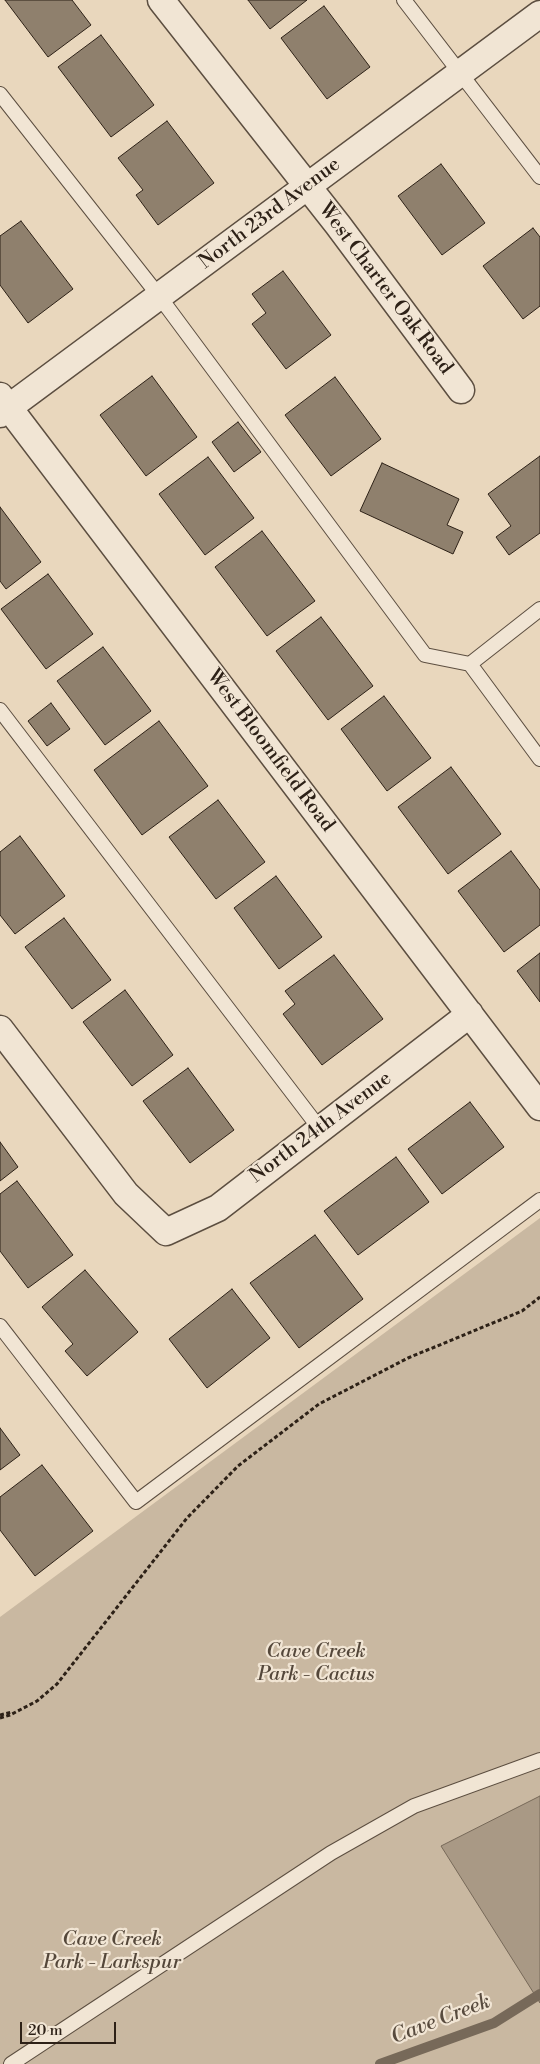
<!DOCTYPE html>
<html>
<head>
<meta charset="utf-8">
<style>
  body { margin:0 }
  #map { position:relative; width:540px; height:2064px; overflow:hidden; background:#e9d7bd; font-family:"Libre Bodoni",serif }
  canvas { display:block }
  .scale { position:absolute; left:20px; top:2022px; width:96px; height:22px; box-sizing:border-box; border:2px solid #2d2117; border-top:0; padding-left:6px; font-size:15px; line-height:18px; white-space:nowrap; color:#2d2117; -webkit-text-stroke:4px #f1e5d4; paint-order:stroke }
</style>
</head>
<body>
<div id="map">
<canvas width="540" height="2064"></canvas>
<div class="scale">20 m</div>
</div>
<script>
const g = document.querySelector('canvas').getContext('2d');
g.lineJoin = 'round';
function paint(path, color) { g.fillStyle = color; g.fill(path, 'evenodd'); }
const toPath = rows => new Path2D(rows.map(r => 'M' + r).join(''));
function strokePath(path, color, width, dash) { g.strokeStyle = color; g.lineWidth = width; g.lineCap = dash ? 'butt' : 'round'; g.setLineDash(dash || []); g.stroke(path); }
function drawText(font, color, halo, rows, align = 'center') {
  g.font = font + ' "Libre Bodoni",serif'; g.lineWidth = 4.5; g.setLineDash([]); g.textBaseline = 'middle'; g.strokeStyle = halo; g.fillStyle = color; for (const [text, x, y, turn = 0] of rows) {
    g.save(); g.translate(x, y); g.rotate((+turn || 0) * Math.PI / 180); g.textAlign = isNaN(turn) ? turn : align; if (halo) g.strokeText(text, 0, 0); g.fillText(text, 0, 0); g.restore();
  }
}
paint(toPath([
  [540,1218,540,2064,0,2064,0,1617]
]), '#c9b8a1');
const water = toPath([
  [540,1796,540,2003,441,1846,540,1796]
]);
paint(water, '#a99985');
strokePath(water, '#776959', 1);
strokePath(toPath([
  [380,2064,494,2023,540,1994]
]), '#776959', 10);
const building = toPath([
  [5,0,72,0,91,25,48,57,5,0],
  [248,0,307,0,270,29,248,0],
  [324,6,370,67,327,99,281,38,324,6],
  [101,35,154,105,111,137,58,67,101,35],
  [167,121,214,183,158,225,136,195,143,190,118,158,167,121],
  [441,164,485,223,442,255,398,196,441,164],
  [21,221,73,289,28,323,0,285,0,236,21,221],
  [533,228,540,237,540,306,523,319,483,266,533,228],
  [283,271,331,335,286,369,252,324,266,313,252,294,283,271],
  [152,376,197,437,146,476,100,415,152,376],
  [335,377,381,439,331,476,285,415,335,377],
  [238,422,261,452,234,472,212,442,238,422],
  [540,456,540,533,509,555,496,537,511,526,488,494,540,456],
  [208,457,254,518,205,555,159,494,208,457],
  [382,463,459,499,447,525,463,532,453,554,360,511,382,463],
  [0,507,41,562,6,589,0,581,0,507],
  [262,531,315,601,267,636,215,567,262,531],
  [48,574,93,634,46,669,1,609,48,574],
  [321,617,373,686,328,720,276,651,321,617],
  [103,647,151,711,105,745,57,681,103,647],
  [384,696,431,758,387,791,341,729,384,696],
  [51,703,70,729,47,746,28,721,51,703],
  [159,721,208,786,142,835,94,770,159,721],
  [451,767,501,834,448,874,398,807,451,767],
  [218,800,265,862,216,899,169,837,218,800],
  [20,836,65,896,15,934,0,915,0,852,20,836],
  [511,851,540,890,540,925,504,952,458,891,511,851],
  [276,876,322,937,279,969,234,908,276,876],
  [64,918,111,980,72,1009,25,947,64,918],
  [540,953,540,1002,517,971,540,953],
  [334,955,383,1019,322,1065,283,1014,295,1004,285,991,334,955],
  [125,990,173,1055,132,1086,83,1022,125,990],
  [188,1068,234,1130,190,1163,143,1101,188,1068],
  [470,1102,504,1147,442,1194,408,1149,470,1102],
  [0,1142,18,1167,0,1181,0,1142],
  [396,1157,429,1202,358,1255,324,1211,396,1157],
  [17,1181,73,1255,28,1288,0,1251,0,1194,17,1181],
  [315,1235,363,1299,299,1348,250,1283,315,1235],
  [85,1270,138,1332,87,1376,65,1351,73,1344,42,1307,85,1270],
  [232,1289,270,1338,207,1388,169,1339,232,1289],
  [0,1428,20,1455,0,1470,0,1428],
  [42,1465,93,1531,35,1576,0,1530,0,1497,42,1465]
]);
paint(building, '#8f806d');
strokePath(building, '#2d2117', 1);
const service = toPath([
  [404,0,540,177],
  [0,94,159,296,425,655,470,664],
  [540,609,470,664,540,759],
  [0,710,320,1129],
  [0,1326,136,1502,540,1200],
  [11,2064,331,1853,414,1806,540,1760]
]);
const minor = toPath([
  [161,0,338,225,461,390],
  [0,396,540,1107],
  [0,414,540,14],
  [0,1029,126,1194,166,1232,218,1208,470,1014]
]);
strokePath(service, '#5c4e40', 16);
strokePath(minor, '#5c4e40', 29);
strokePath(toPath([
  [0,1715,12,1712],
  [0,1718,10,1715,37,1701,57,1684,187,1518,238,1466,319,1404,408,1358,522,1311,540,1297]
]), '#2d2117', 3, [4, 2.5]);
strokePath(service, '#f1e5d4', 14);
strokePath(minor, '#f1e5d4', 26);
drawText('20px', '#2d2117', '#f1e5d4', [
  ["North 23rd Avenue",270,214,-37],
  ["West Charter Oak Road",385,289,53],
  ["West Bloomfield Road",270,751,53],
  ["North 24th Avenue",321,1128,-37]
]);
drawText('italic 20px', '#54473a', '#f1e5d4', [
  ["Cave Creek",316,1652],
  ["Park - Cactus",316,1675],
  ["Cave Creek",112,1940],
  ["Park - Larkspur",112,1963]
]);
drawText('italic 21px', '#584b3e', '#f1e5d4', [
  ["Cave Creek",441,2020,-21]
]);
</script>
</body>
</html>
